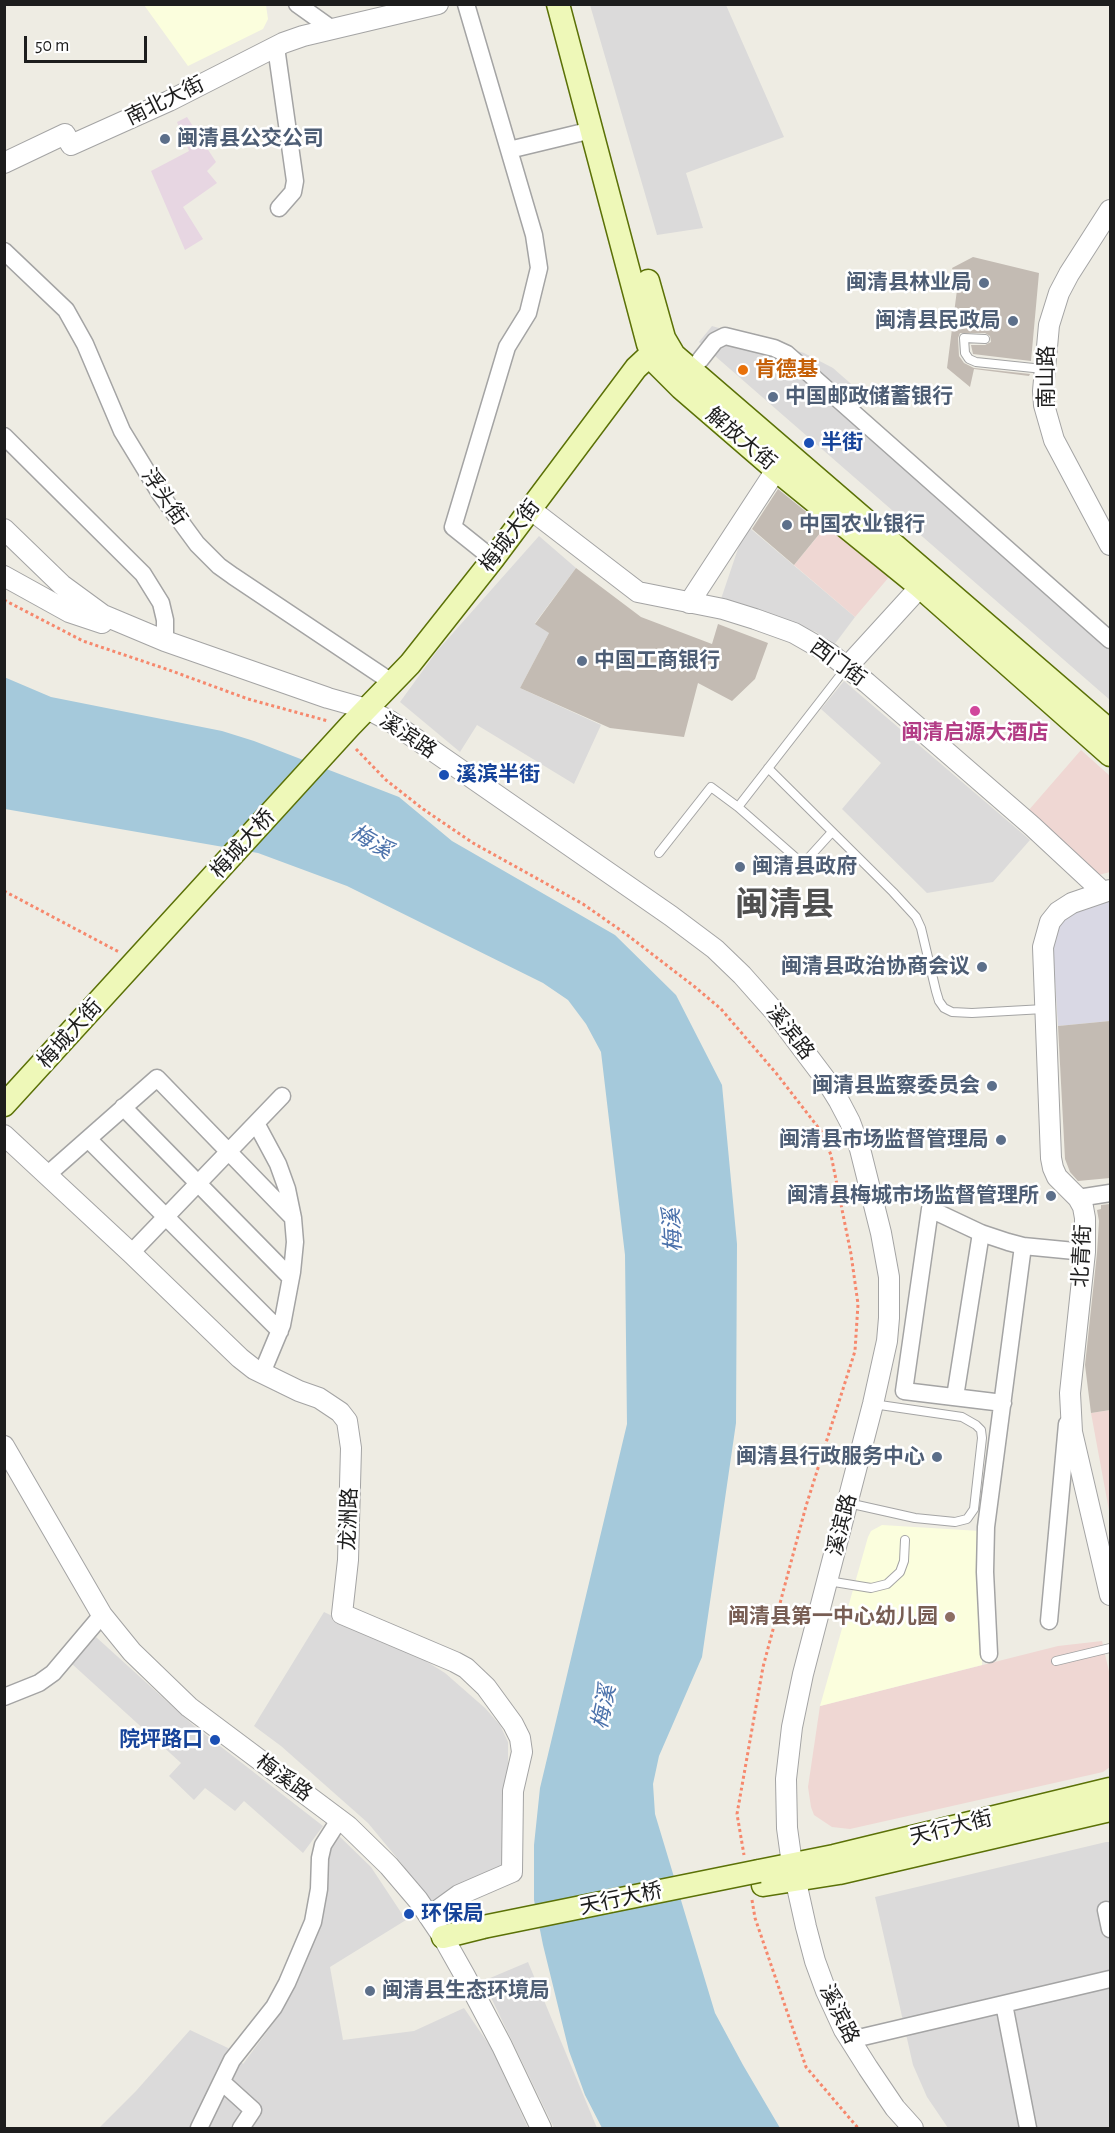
<!DOCTYPE html>
<html>
<head>
<meta charset="utf-8">
<style>
  body { margin:0 }
  #map { position:relative; width:1115px; height:2133px; overflow:hidden; background:#eeece3; font-family:"Alegreya Sans",sans-serif }
  canvas { display:block }
  .frame { position:absolute; inset:0; border:6px solid #1d1d1d; pointer-events:none }
  .scale { position:absolute; left:24px; top:36px; width:123px; height:27px; box-sizing:border-box; border:3px solid #1d1d1d; border-top:0; padding-left:8px; font-size:18px; line-height:21px; white-space:nowrap; color:#1d1d1d; -webkit-text-stroke:4px #fff; paint-order:stroke }
</style>
</head>
<body>
<div id="map">
<canvas width="1115" height="2133"></canvas>
<div class="frame"></div>
<div class="scale">50 m</div>
</div>
<script>
const g = document.querySelector('canvas').getContext('2d');
g.lineJoin = 'round';
function paint(path, color) { g.fillStyle = color; g.fill(path, 'evenodd'); }
const toPath = rows => new Path2D(rows.map(r => 'M' + r).join(''));
function strokePath(path, color, width, dash) { g.strokeStyle = color; g.lineWidth = width; g.lineCap = dash ? 'butt' : 'round'; g.setLineDash(dash || []); g.stroke(path); }
function drawText(font, color, halo, rows, align = 'center') {
  g.font = font + ' "Alegreya Sans","Noto Sans SC",sans-serif'; g.lineWidth = 5; g.setLineDash([]); g.textBaseline = 'middle'; g.strokeStyle = halo; g.fillStyle = color; for (const [text, x, y, turn = 0] of rows) {
    g.save(); g.translate(x, y); g.rotate((+turn || 0) * Math.PI / 180); g.textAlign = isNaN(turn) ? turn : align; if (halo) g.strokeText(text, 0, 0); g.fillText(text, 0, 0); g.restore();
  }
}
paint(toPath([
  [590,5,726,5,784,137,686,173,703,228,657,235],
  [712,326,804,353,833,368,858,390,857,407,1110,628,1110,700,699,342],
  [746,525,855,617,834,645,816,632,721,599],
  [539,536,576,568,535,623,549,633,520,688,601,725,574,784,477,725,460,752,400,702,437,651],
  [844,681,1030,840,993,882,927,893,842,809,881,763,821,709],
  [324,1612,421,1658,445,1673,485,1708,500,1725,508,1742,508,1763,502,1870,431,1907,402,1864,368,1823,281,1746,254,1726],
  [96,1637,193,1725,323,1826,303,1853,244,1801,235,1811,205,1788,194,1800,169,1776,181,1763,72,1664],
  [338,1835,371,1867,406,1920,330,1967,343,2040,414,2031,464,2008,492,2049,528,2128,99,2128,136,2091,190,2030,228,2048,243,2064,283,2010,318,1932,325,1859],
  [1106,1842,1110,1842,1110,2128,948,2128,927,2097,913,2065,875,1897],
  [528,1962,597,2128,554,2128,483,1981]
]), '#dbdada');
paint(toPath([
  [827,525,889,577,855,617,794,565],
  [1081,750,1110,776,1110,872,1099,875,1028,811],
  [1110,1410,1110,1516,1091,1413],
  [1102,1641,1110,1676,1110,1767,1103,1772,850,1829,832,1827,814,1815,811,1807,808,1787,820,1706,1058,1646]
]), '#efd7d3');
paint(toPath([
  [187,117,216,162,207,171,217,183,183,207,203,239,185,250,151,171,189,151,177,122]
]), '#e7d6e2');
paint(toPath([
  [144,5,266,5,268,19,263,29,188,66],
  [882,1525,980,1531,982,1665,820,1706,868,1537,871,1531]
]), '#fbfedd');
paint(toPath([
  [1110,897,1110,1021,1058,1026,1053,950,1056,935,1061,923,1076,909]
]), '#d9d8e4');
paint(toPath([
  [4,677,51,697,222,731,254,741,399,797,452,841,615,935,676,995,722,1085,737,1244,736,1423,702,1657,659,1756,653,1784,655,1814,715,2013,743,2065,780,2128,602,2128,585,2095,569,2051,543,1945,534,1900,534,1845,540,1788,627,1424,625,1255,601,1052,586,1024,568,1000,543,983,347,886,258,853,5,809]
]), '#a5c9db');
paint(toPath([
  [973,257,1039,273,1031,361,973,354,971,345,985,345,991,342,990,336,985,333,960,333,958,338,959,356,964,363,974,368,1030,374,1029,376,974,369,970,387,947,368,958,282,952,268],
  [778,489,825,527,794,565,752,529],
  [576,568,641,617,712,644,718,624,768,643,755,679,732,701,698,683,684,737,610,728,520,688,549,633,535,624],
  [1110,1021,1110,1178,1078,1181,1070,1172,1065,1159,1058,1026],
  [1110,1204,1110,1410,1091,1413,1085,1365,1097,1253,1099,1221,1097,1210,1101,1209,1101,1205]
]), '#c3bbb3');
const service = toPath([
  [985,339,964,338,965,353,969,359,976,362,1043,369],
  [768,768,893,892,916,917,921,928,936,991,939,1001,944,1008,952,1012,972,1013,1044,1009],
  [738,807,803,864,832,832],
  [659,853,711,787,738,807,846,668],
  [848,1503,915,1518,955,1522,967,1519,974,1509,982,1438,981,1430,976,1425,962,1417,873,1404],
  [828,1581,871,1588,887,1584,900,1572,904,1561,905,1540],
  [1056,1661,1110,1648]
]);
const minor = toPath([
  [297,4,332,29],
  [466,4,534,235,539,268,528,313,507,347,453,527,493,559],
  [276,47,295,181,293,192,279,208],
  [509,150,592,130],
  [4,251,66,310,85,344,122,431,161,495,197,544,219,566,233,576,393,683],
  [700,360,715,341,725,336,774,348,787,354,1110,640],
  [4,436,143,574,161,603,165,620,165,641],
  [123,1107,291,1278],
  [256,1123,278,1164,287,1189,293,1218,295,1242,292,1272,282,1325,262,1373],
  [88,1139,280,1331],
  [47,1175,157,1078,293,1218],
  [1078,1198,1110,1193],
  [131,1253,282,1096],
  [955,1397,981,1233],
  [1003,1403,904,1391,930,1209,981,1233,1008,1242,1023,1246,1085,1252],
  [1049,1621,1067,1424],
  [989,1654,985,1572,986,1527,1023,1246],
  [4,1697,39,1683,53,1673,102,1615],
  [1106,1910,1110,1929],
  [1004,2004,1028,2128],
  [850,2040,1110,1979],
  [222,2082,253,2110,241,2128],
  [199,2128,232,2060,274,2007,287,1983,313,1922,319,1889,320,1858,323,1845,339,1820]
]);
const tertiary = toPath([
  [4,163,65,134,71,145,169,101,283,43,303,36,438,4],
  [1110,210,1069,274,1059,293,1049,325,1043,391,1044,405,1054,440,1110,545],
  [530,509,638,592,723,609,755,619,794,633,829,653,867,683,1032,826,1103,892],
  [4,529,62,585,103,615,165,641,328,698,367,709,390,721,671,916,715,949,742,975,774,1011,826,1080,839,1101,850,1122,860,1149,881,1233,889,1277,889,1318,887,1341,873,1404,803,1674,792,1727,786,1779,787,1828,792,1864,806,1927,815,1961,826,1991,844,2030,868,2068,895,2108,913,2128],
  [4,576,69,612,102,623],
  [689,603,776,470],
  [847,667,920,587],
  [1110,890,1072,903,1058,912,1050,922,1043,947,1051,1158,1053,1168,1057,1177,1078,1198,1083,1207,1085,1218,1085,1252,1070,1393,1072,1432,1110,1595],
  [4,1135,131,1253,240,1358,254,1369,299,1391,319,1398,340,1412,347,1421,351,1448,348,1560,342,1614,455,1662,466,1668,486,1687,513,1724,520,1738,522,1752,513,1791,512,1872,459,1895,430,1916],
  [4,1446,102,1615,132,1652,189,1707,348,1826,389,1866,418,1900,443,1937,465,1976,502,2046,541,2128]
]);
const secondary = toPath([
  [558,4,648,344,657,364,681,388,776,470,920,587,1110,755],
  [648,281,664,338,674,355,1110,731],
  [4,1105,350,726,410,664,493,559,636,368,651,354,669,347],
  [759,1871,834,1856,1110,1789],
  [763,1885,839,1873,1110,1810],
  [443,1937,483,1927]
]);
strokePath(service, '#a4a4a4', 10);
strokePath(minor, '#a4a4a4', 19);
strokePath(tertiary, '#a4a4a4', 22);
strokePath(secondary, '#5b7107', 25);
strokePath(toPath([
  [4,600,83,641,169,670,248,699,328,721],
  [356,749,386,780,423,809,473,843,583,904,626,934,695,987,721,1009,776,1073,821,1131,831,1155,851,1254,858,1304,855,1351,806,1506,763,1667,737,1814,744,1855],
  [4,891,119,952],
  [752,1900,755,1918,806,2067,858,2128]
]), '#f6886d', 3, [3, 3]);
strokePath(service, '#fff', 8);
strokePath(minor, '#fff', 16);
strokePath(tertiary, '#fff', 20);
strokePath(secondary, '#eef8b8', 22);
const secondaryBridge = toPath([
  [483,1927,759,1871]
]);
strokePath(secondaryBridge, '#5b7107', 25, []);
strokePath(secondaryBridge, '#eef8b8', 22);
for (const [x, y, r, color] of [
  [165,139,6,"#5c6f8a"],
  [984,283,6,"#5c6f8a"],
  [1013,321,6,"#5c6f8a"],
  [743,370,6,"#e8710a"],
  [773,397,6,"#5c6f8a"],
  [809,443,6,"#1a4fb4"],
  [787,525,6,"#5c6f8a"],
  [582,661,6,"#5c6f8a"],
  [975,711,6,"#d1479c"],
  [444,775,6,"#1a4fb4"],
  [740,867,6,"#5c6f8a"],
  [982,967,6,"#5c6f8a"],
  [992,1086,6,"#5c6f8a"],
  [1001,1140,6,"#5c6f8a"],
  [1051,1196,6,"#5c6f8a"],
  [937,1457,6,"#5c6f8a"],
  [950,1617,6,"#8d6e63"],
  [215,1740,6,"#1a4fb4"],
  [409,1914,6,"#1a4fb4"],
  [370,1991,6,"#5c6f8a"]
]) { const dot = new Path2D(); dot.arc(x, y, r, 0, 2 * Math.PI); g.fillStyle = color; g.fill(dot); strokePath(dot, '#fff', 2); }
drawText('21px', '#1d1d1d', '#fff', [
  ["南北大街",165,101,-26],
  ["南山路",1047,377,-90],
  ["解放大街",741,439,40],
  ["浮头街",164,497,56],
  ["梅城大街",510,536,-53],
  ["西门街",838,663,36],
  ["溪滨路",408,736,34],
  ["梅城大桥",243,844,-48],
  ["溪滨路",790,1032,52],
  ["梅城大街",70,1034,-48],
  ["北青街",1082,1256,-87],
  ["龙洲路",349,1519,-88],
  ["溪滨路",842,1525,-76],
  ["梅溪路",284,1778,36],
  ["天行大街",951,1828,-14],
  ["天行大桥",621,1899,-12],
  ["溪滨路",839,2014,64]
]);
drawText('bold 21px', '#4e5e75', '#fff', [
  ["闽清县公交公司",177,139,"left"],
  ["闽清县林业局",972,283],
  ["闽清县民政局",1001,321],
  ["中国邮政储蓄银行",785,397,"left"],
  ["中国农业银行",799,525,"left"],
  ["中国工商银行",594,661,"left"],
  ["闽清县政府",752,867,"left"],
  ["闽清县政治协商会议",970,967],
  ["闽清县监察委员会",980,1086],
  ["闽清县市场监督管理局",989,1140],
  ["闽清县梅城市场监督管理所",1039,1196],
  ["闽清县行政服务中心",925,1457],
  ["闽清县生态环境局",382,1991,"left"]
], 'right');
drawText('bold 21px', '#c56008', '#fff', [
  ["肯德基",755,370]
], 'left');
drawText('bold 21px', '#164399', '#fff', [
  ["半街",821,443],
  ["溪滨半街",456,775],
  ["院坪路口",203,1740,"right"],
  ["环保局",421,1914]
], 'left');
drawText('bold 21px', '#b23c85', '#fff', [
  ["闽清启源大酒店",975,733]
]);
drawText('bold 21px', '#785e54', '#fff', [
  ["闽清县第一中心幼儿园",938,1617]
], 'right');
drawText('italic 22px', '#4c72ab', '#fff', [
  ["梅溪",371,842,30],
  ["梅溪",673,1230,-93],
  ["梅溪",604,1707,-78]
]);
drawText('bold 33px', '#505050', '#fff', [
  ["闽清县",785,905]
]);
</script>
</body>
</html>
